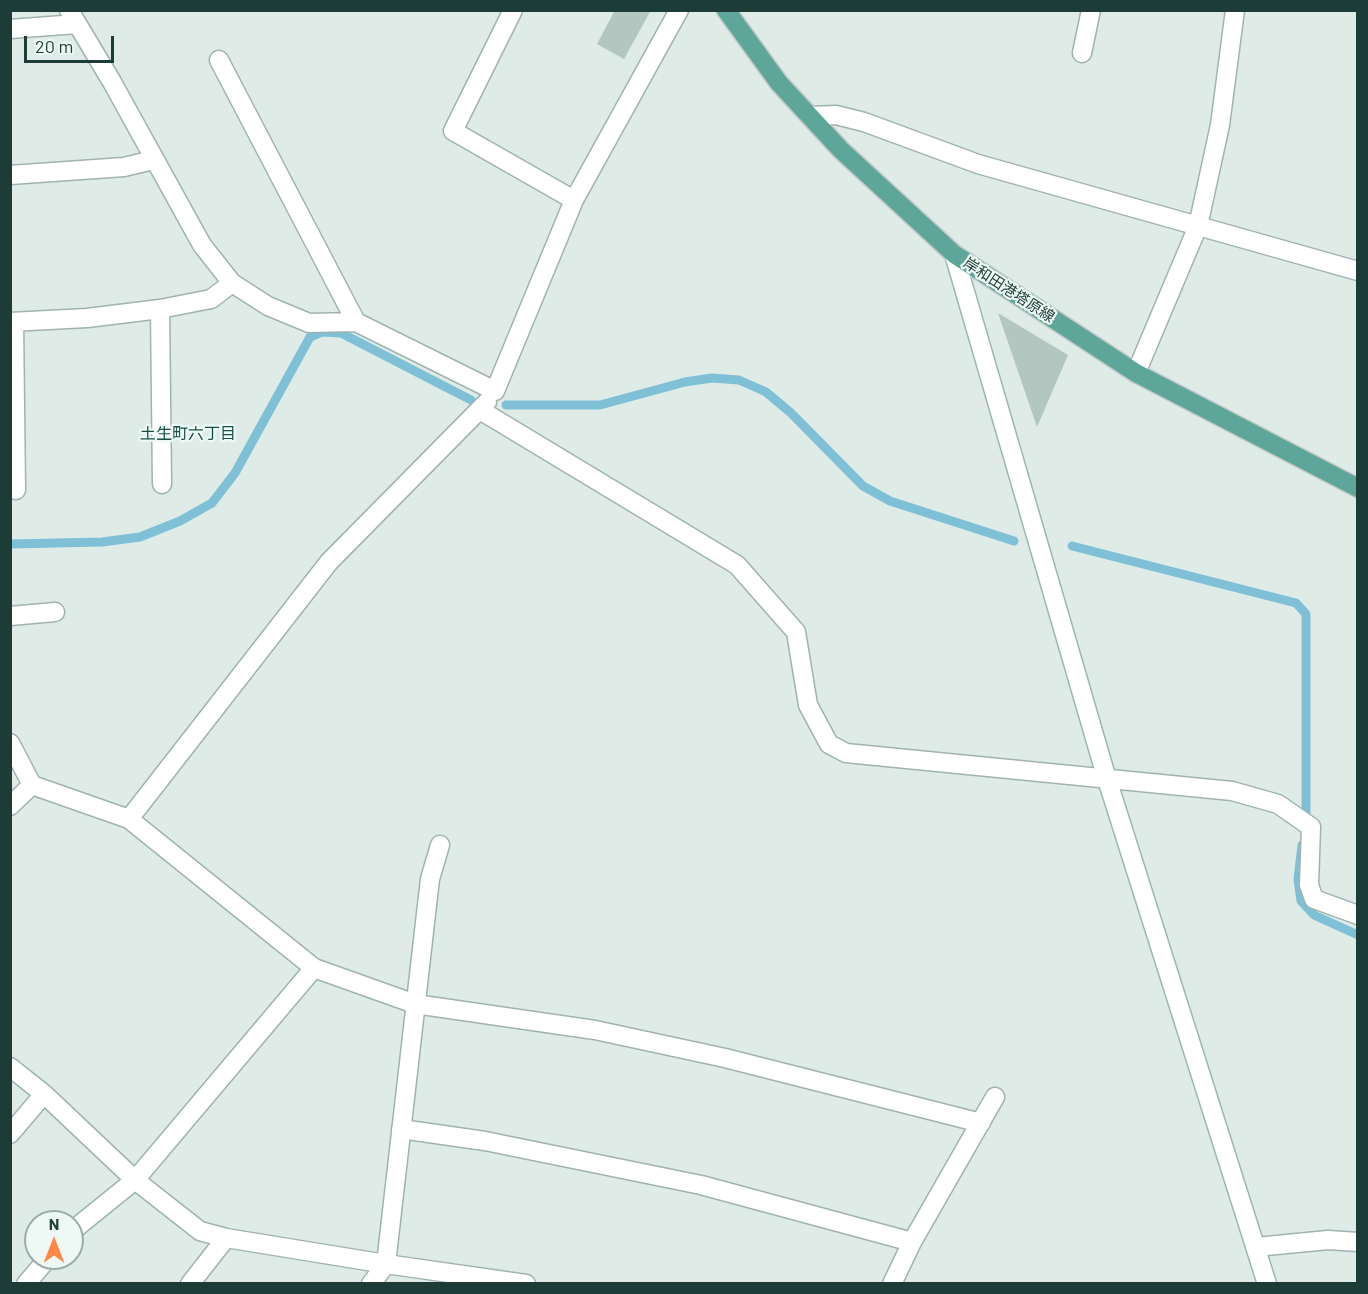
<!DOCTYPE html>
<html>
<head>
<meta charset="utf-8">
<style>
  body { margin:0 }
  #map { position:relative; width:1368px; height:1294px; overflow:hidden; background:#deebe7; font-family:Barlow,sans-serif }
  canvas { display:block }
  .frame { position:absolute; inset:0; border:12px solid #1e3c37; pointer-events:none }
  .north { position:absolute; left:24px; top:1210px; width:60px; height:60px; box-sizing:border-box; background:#eef8f4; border:2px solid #9bada8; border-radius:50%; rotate:0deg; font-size:16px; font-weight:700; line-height:24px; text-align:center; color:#1e3c37 }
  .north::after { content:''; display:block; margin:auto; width:21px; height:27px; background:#ff8848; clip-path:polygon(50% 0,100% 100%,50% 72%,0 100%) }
  .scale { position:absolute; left:24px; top:36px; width:90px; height:27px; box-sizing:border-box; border:3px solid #1e3c37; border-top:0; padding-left:8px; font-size:18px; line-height:21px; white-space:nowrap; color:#1e3c37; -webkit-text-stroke:4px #eef8f4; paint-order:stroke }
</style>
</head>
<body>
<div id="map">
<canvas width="1368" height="1294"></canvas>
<div class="frame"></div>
<div class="north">N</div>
<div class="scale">20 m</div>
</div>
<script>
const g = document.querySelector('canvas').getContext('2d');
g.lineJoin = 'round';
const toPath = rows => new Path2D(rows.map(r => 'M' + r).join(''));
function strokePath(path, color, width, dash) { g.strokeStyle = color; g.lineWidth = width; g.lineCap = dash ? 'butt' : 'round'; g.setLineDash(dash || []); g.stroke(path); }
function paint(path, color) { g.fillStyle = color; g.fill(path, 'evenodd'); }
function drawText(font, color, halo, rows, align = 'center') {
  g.font = font + ' Barlow,"Noto Sans JP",sans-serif'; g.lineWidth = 4.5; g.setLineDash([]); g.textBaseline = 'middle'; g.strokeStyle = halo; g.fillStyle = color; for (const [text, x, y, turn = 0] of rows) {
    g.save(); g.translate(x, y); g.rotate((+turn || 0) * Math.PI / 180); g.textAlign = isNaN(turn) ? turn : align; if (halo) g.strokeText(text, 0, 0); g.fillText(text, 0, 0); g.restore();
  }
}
strokePath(toPath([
  [506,405,600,405,685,382,712,378,739,380,766,392,791,413,863,486,890,501,1014,541],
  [10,544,102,542,140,537,180,521,212,503,235,473,310,337,322,332,341,333,471,400],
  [1072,546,1296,603,1306,614,1306,813],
  [1302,845,1298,879,1301,901,1314,915,1358,935]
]), '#7fc0d7', 9);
paint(toPath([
  [615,10,651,10,624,59,597,44],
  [998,313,1068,355,1037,427]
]), '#b3c6c0');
const street = toPath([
  [69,10,112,82,202,245,232,283,268,306,309,323,356,322,495,391,574,200,679,10],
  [513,10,453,131,574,200],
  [10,29,77,24],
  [1082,53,1091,10],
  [219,60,356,322],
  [810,116,836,115,864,122,978,164,1358,271],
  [10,175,124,167,153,160],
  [160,309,162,484],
  [10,322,87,318,160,309,211,299,232,283],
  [14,322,16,490],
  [1136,373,1198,226,1220,125,1235,10],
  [480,410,737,565,796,632,808,705,829,744,846,753,1232,791,1278,804,1311,827,1309,885,1314,899,1358,915],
  [10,616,55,612],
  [10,743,32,785],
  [10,806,32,785,129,819,314,968,415,1004,595,1030,725,1058,981,1123],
  [129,819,329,562,487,402],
  [10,1067,44,1094,135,1180,200,1231,226,1238,386,1264,526,1284],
  [401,1129,485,1141,701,1185,912,1242],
  [10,1134,44,1094],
  [72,1231,135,1180,314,968],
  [1256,1247,1328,1240,1358,1242],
  [26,1284,48,1258],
  [190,1284,226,1238],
  [371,1284,386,1264,430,879,440,845],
  [892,1284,912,1242,995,1097]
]);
const secondary = toPath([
  [954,254,1106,776,1267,1284]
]);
const primary = toPath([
  [726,10,779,83,841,150,954,254,1136,373,1358,488]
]);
strokePath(street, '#a1b3af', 21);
strokePath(secondary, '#9cb8b1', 21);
strokePath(primary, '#c0c8c7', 21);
strokePath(street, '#fff', 18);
strokePath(secondary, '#fff', 18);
strokePath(primary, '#5ea59a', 18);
drawText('15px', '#1e3c37', '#eef8f4', [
  ["岸和田港塔原線",1009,290,33]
]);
drawText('16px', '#185048', '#eef8f4', [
  ["土生町六丁目",188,434]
]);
</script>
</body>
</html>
